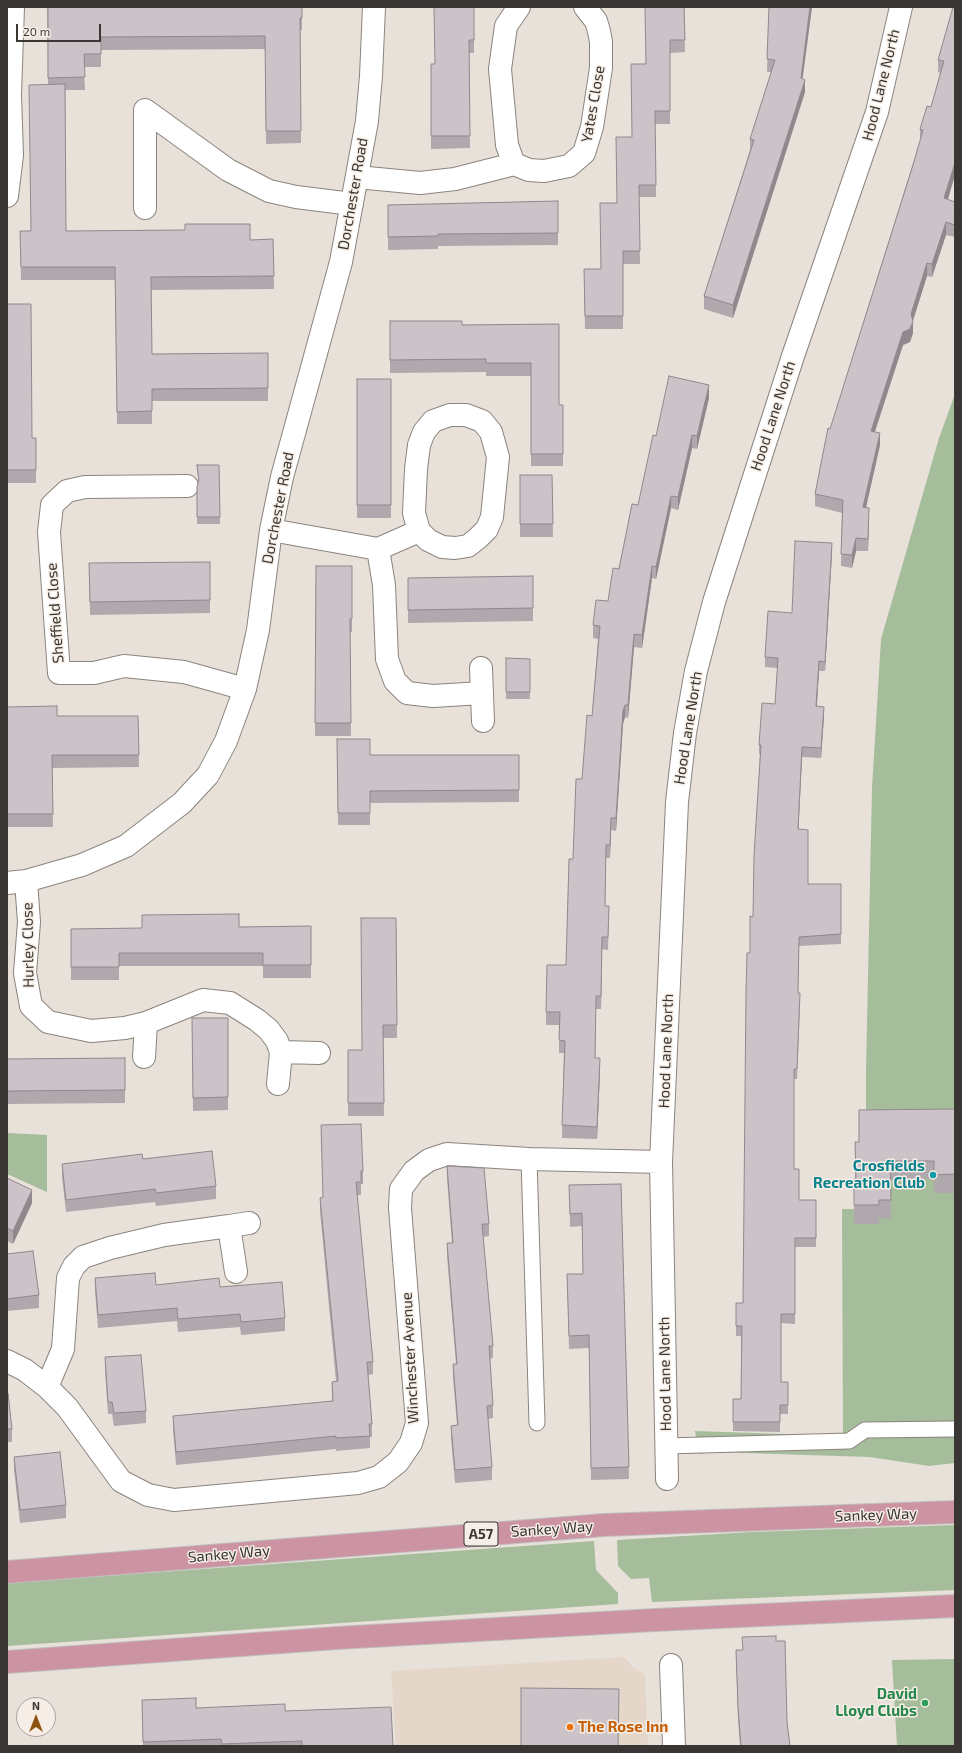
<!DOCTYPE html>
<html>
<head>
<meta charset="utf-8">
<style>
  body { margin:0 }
  #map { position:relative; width:962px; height:1753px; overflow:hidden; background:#e8e1d9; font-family:"Exo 2",sans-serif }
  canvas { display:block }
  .frame { position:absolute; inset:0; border:8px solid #393633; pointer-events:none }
  .north { position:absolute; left:16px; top:1697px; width:40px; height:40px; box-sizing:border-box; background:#f6eee6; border:1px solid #aaa49e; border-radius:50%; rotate:0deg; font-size:11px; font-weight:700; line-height:16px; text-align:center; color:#393633 }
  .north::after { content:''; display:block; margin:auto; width:14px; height:18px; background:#8d5210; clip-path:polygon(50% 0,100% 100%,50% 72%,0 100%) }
  .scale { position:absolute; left:16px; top:24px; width:85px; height:18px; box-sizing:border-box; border:2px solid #393633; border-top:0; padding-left:5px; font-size:12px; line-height:14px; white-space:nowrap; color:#393633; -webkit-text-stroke:3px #f6eee6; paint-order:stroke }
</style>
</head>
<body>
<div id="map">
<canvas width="962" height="1753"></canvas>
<div class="frame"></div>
<div class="north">N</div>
<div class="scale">20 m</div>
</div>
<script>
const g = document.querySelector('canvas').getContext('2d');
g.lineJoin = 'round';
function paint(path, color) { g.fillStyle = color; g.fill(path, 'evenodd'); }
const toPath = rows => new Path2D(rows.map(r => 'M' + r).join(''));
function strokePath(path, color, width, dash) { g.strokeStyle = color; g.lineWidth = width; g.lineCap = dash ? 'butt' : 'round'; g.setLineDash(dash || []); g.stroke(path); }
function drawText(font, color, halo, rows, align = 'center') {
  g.font = font + ' "Exo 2",sans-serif'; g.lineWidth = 3; g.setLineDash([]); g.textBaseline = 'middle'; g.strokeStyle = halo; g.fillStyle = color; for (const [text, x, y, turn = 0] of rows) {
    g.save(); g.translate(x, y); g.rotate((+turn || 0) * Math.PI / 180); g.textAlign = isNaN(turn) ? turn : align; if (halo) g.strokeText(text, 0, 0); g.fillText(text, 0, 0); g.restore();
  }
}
paint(toPath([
  [624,1657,635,1669,645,1674,648,1746,396,1746,391,1671]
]), '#e4d7c9');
paint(toPath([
  [955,394,955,1463,929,1466,870,1457,711,1452,699,1454,695,1431,843,1436,842,1209,866,1209,866,1070,872,788,881,639,939,438],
  [7,1133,47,1135,47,1192,7,1174],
  [955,1525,955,1590,652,1602,649,1578,631,1579,618,1566,617,1540,752,1532],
  [594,1541,596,1570,618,1593,618,1604,7,1646,7,1583],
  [955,1659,955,1746,897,1746,892,1660]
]), '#a6bd9b');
const service = toPath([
  [529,1159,537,1423],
  [666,1446,849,1441,865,1430,955,1429]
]);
const pedestrian = toPath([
  [7,196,12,155,10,94,13,7]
]);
const minor = toPath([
  [514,164,507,145,500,69,506,26,519,7],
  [357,177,420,183,455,179,514,164,529,170,544,171,569,166,584,153,592,127,601,68,601,42,599,31,596,21,585,7],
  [145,208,145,110,228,170,269,191,296,197,352,204],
  [450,415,466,415,482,421,491,432,498,457,492,517,487,529,478,538,468,546,455,548,442,547,428,540,419,531,414,513,416,469,419,445,424,432,433,421,450,415],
  [187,486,85,487,67,491,52,505,49,532,59,673,94,673,124,666,184,672,245,689],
  [271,530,378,549,419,531],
  [378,549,384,585,387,659,395,681,407,693,433,696,482,693],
  [481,668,483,721],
  [26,881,29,922,25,973,31,1006,48,1022,91,1031,125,1028,146,1023,203,1000,230,1003,257,1020,269,1030,277,1041,281,1052],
  [7,883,26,881,82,865,126,846,182,803,208,775,226,741,245,689,258,630,271,530,282,477,341,262,367,121,371,76,374,7],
  [144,1057,146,1023],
  [278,1084,281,1052,319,1053],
  [236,1272,229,1226,249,1223],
  [7,1361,25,1370,47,1387,67,1407,121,1481,148,1495,174,1500,358,1483,379,1477,398,1462,411,1443,417,1423,400,1208,401,1189,414,1171,429,1160,447,1154,529,1159,661,1162],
  [47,1387,63,1349,68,1278,74,1266,83,1257,110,1248,164,1235,229,1226],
  [667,1479,661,1162,677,802,685,733,696,671,714,602,793,356,877,112,901,7],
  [671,1665,674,1746]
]);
const trunk = toPath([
  [7,1572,604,1525,955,1512],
  [7,1662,337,1638,655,1620,955,1606]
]);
strokePath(service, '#8b847d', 17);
strokePath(pedestrian, '#8b847d', 24);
strokePath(minor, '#8b847d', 24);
strokePath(trunk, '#c0bfbe', 24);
strokePath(service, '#fff', 15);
strokePath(pedestrian, '#fff', 22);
strokePath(minor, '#fff', 22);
strokePath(trunk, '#cc94a3', 22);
paint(toPath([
  [47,7,302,7,302,30,300,30,301,143,266,144,265,49,101,50,101,67,84,67,85,90,65,90,66,231,250,240,273,239,274,289,151,290,152,354,268,353,268,401,152,401,152,424,117,424,115,280,21,280,20,231,31,231,48,84],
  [474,7,474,53,469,53,470,148,431,149,431,64,435,64],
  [684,7,685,52,670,53,670,124,655,124,656,197,639,197,640,264,623,264,623,329,585,329,584,269,601,269,617,203,632,137,646,64],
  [769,7,812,7,802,79,805,92,733,318,704,309,704,296,750,150,750,139,771,72,767,72],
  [955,7,955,175,948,200,955,202,955,237,946,235,932,277,927,276,913,320,913,333,910,342,903,345,875,432,880,445,866,508,869,521,868,551,856,551,852,568,841,566,842,513,815,506,815,494,830,429,920,141,920,129,931,107,940,73,938,72,938,60],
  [558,201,558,245,438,246,438,249,388,250,388,205],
  [7,304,32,438,36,438,36,483,7,483],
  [390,321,462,325,559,324,559,405,563,405,563,466,531,466,531,376,486,376,486,372,390,373],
  [357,379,391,379,391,518,357,518],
  [709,398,697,449,692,448,678,510,671,508,656,579,652,578,642,648,634,647,628,718,625,717,623,724,616,831,611,830,610,858,606,858,605,906,609,919,608,950,602,949,601,1009,596,1009,595,1058,600,1071,597,1139,562,1138,564,1053,559,1053,559,1025,546,1025,546,1012,566,965,573,859,582,779,592,716,598,639,593,638,593,625,608,601,638,505,656,436],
  [197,465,219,465,220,524,197,524,197,487,199,482,197,471],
  [520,475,552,475,553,537,520,537],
  [832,552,825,671,819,671,817,706,824,716,821,758,802,757,798,829,808,884,841,884,841,944,799,946,798,993,800,1003,797,1079,794,1079,794,1169,799,1200,816,1200,816,1247,795,1247,795,1324,781,1323,781,1382,788,1382,788,1414,780,1414,780,1432,733,1431,733,1399,741,1399,741,1336,736,1336,736,1303,743,1303,750,953,753,917,760,754,759,754,759,745,775,704,778,668,765,667,765,657,792,613],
  [210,562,210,613,90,615,89,563],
  [316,566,352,566,352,632,350,632,351,736,315,736],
  [533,576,533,621,408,623,408,578],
  [506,658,530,659,530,699,506,699],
  [7,707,57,716,138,716,139,767,52,768,53,827,7,827],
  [337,739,370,755,519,755,519,802,370,803,370,825,338,825],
  [396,918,397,1038,383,1038,384,1116,348,1116,348,1050,362,1050],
  [311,926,311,978,263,978,263,966,119,966,119,980,71,980,71,929],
  [192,1018,228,1018,228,1110,193,1111],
  [125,1058,125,1103,7,1104,7,1059],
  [955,1109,955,1193,934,1193,934,1179,890,1180,891,1218,879,1219,879,1224,854,1224,854,1179,855,1179,855,1142,859,1142],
  [321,1125,363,1171,363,1184,361,1184,361,1195,357,1195,373,1362,373,1374,368,1375,372,1424,372,1437,370,1437,370,1448,336,1451,336,1449,176,1465,173,1429,173,1416,332,1401,332,1382,336,1381,320,1211,320,1198,323,1197],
  [143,1159,216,1186,216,1199,156,1206,155,1202,66,1212,62,1177,62,1164],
  [447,1166,489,1224,489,1236,483,1237,493,1346,493,1358,490,1359,493,1405,493,1418,488,1419,492,1467,492,1480,455,1483,451,1438,451,1426,457,1425,453,1377,453,1364,456,1364,447,1256,447,1243,452,1243,447,1179],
  [7,1178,32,1203,13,1244,7,1241],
  [621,1184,629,1479,591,1480,589,1348,569,1349,567,1274,583,1274,582,1226,570,1227,569,1185],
  [7,1254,39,1295,39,1308,7,1311],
  [95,1278,156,1285,220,1287,285,1318,285,1331,241,1335,240,1327,178,1332,177,1321,98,1328,95,1291],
  [105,1357,146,1411,146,1423,114,1426,112,1414,108,1414,105,1370],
  [7,1393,12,1429,12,1442,7,1442],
  [14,1457,66,1505,66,1518,20,1523,14,1470],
  [776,1641,787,1722,790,1746,740,1746,738,1720,736,1650,742,1650],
  [142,1700,196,1708,285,1711,393,1746,143,1746]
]), '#afa8ad');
paint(toPath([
  [810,7,812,7,801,91,801,78],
  [805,80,805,92,733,318,733,305],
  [955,163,955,175,944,211,944,198],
  [946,222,946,235,932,277,932,264],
  [927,263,927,276,911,327,911,314],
  [913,321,913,333,910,342,903,345,871,443,871,431,903,332],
  [709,385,709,398,697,449,697,436],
  [880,433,880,445,863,520,863,507],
  [692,435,692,448,678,510,678,497],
  [671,496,671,508,656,579,656,567],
  [869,508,869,521,868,551,868,539],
  [856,538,856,551,852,568,852,555],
  [832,543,832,552,825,671,825,662],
  [652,566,652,578,642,648,642,635],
  [634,634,634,647,628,718,628,705],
  [819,661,819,671,816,716,816,706],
  [625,705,625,717,623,724,616,831,616,818,623,711],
  [824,707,824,716,821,758,821,748],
  [802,747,802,757,798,839,798,829],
  [611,818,611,830,610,858,610,845],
  [602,937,602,949,601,1009,601,996],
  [600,1058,600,1071,597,1139,597,1127],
  [32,1190,32,1203,13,1244,13,1231]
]), '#8f888d');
const building = toPath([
  [48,7,302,7,302,18,300,18,301,131,266,131,265,36,101,37,101,54,84,54,85,77,48,78,48,7],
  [434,7,474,7,474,40,469,40,470,136,431,136,431,64,435,64,434,7],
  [645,7,684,7,685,40,670,40,670,111,655,111,656,185,639,185,640,251,623,251,623,316,585,316,584,269,601,269,600,203,617,203,616,137,632,137,631,64,646,64,645,7],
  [769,7,810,7,801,78,805,80,733,305,704,296,754,140,750,139,775,60,767,59,769,7],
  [953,7,955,7,955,163,944,198,955,202,955,225,946,222,932,264,927,263,911,314,913,321,910,329,903,332,871,431,880,433,863,507,869,508,868,539,856,538,852,555,841,554,843,500,815,494,828,428,830,429,913,165,923,130,920,129,927,106,931,107,944,61,938,60,953,7],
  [65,84,66,231,185,230,185,224,250,224,250,240,273,239,274,276,151,277,152,354,268,353,268,388,152,389,152,411,117,412,115,267,21,267,20,231,31,231,29,85,65,84],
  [558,201,558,233,438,234,438,236,388,237,388,205,558,201],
  [7,304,31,304,32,438,36,438,36,470,7,470,7,304],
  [390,321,462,321,462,325,559,324,559,405,563,405,563,454,531,454,531,363,486,363,486,359,390,360,390,321],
  [669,376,709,385,697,436,692,435,678,497,671,496,656,567,652,566,642,635,634,634,628,705,625,705,623,711,616,818,611,818,610,845,606,845,605,906,609,906,608,937,602,937,601,996,596,996,595,1058,600,1058,597,1127,562,1125,565,1041,559,1040,560,1012,546,1012,547,965,566,965,569,859,573,859,576,779,582,779,587,715,592,716,600,626,593,625,596,600,608,601,613,568,619,569,632,504,638,505,653,435,656,436,669,376],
  [357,379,391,379,391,505,357,505,357,379],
  [197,465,219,465,220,517,197,517,197,487,199,480,197,465],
  [520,475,552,475,553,524,520,524,520,475],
  [795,541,832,543,825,662,819,661,816,706,824,707,821,748,802,747,798,829,808,830,808,884,841,884,841,934,799,937,798,993,800,993,797,1069,794,1069,794,1169,799,1169,799,1200,816,1200,816,1238,795,1238,795,1314,781,1314,781,1382,788,1382,788,1405,780,1405,780,1422,733,1422,733,1399,741,1399,742,1326,736,1326,736,1303,743,1303,746,992,747,953,750,953,750,916,753,917,754,855,761,745,759,745,762,703,775,704,778,658,765,657,768,611,792,613,795,541],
  [210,562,210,600,90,602,89,563,210,562],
  [316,566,352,566,352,619,350,619,351,723,315,723,316,566],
  [533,576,533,608,408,610,408,578,533,576],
  [506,658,530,659,530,692,506,692,506,658],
  [57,706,57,716,138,716,139,755,52,755,53,814,7,814,7,707,57,706],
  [337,739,370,739,370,755,519,755,519,790,370,791,370,813,338,813,337,739],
  [239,914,239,927,311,926,311,965,263,965,263,953,119,953,119,967,71,967,71,929,142,928,142,915,239,914],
  [361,918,396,918,397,1025,383,1025,384,1103,348,1103,348,1050,362,1050,361,918],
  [192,1018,228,1018,228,1097,193,1098,192,1018],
  [125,1058,125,1090,7,1091,7,1059,125,1058],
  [955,1109,955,1174,934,1175,934,1161,890,1161,891,1200,879,1200,879,1205,854,1205,854,1179,856,1179,855,1142,859,1142,859,1110,955,1109],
  [361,1124,363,1171,361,1171,361,1182,356,1182,373,1362,367,1362,372,1424,369,1424,370,1436,336,1438,336,1436,176,1452,173,1416,333,1401,332,1382,338,1381,320,1198,323,1197,321,1125,361,1124],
  [212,1151,216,1186,156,1193,155,1189,66,1200,62,1164,142,1154,143,1159,212,1151],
  [447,1166,484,1168,489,1224,482,1224,493,1346,489,1346,493,1405,487,1406,492,1467,455,1470,451,1426,458,1425,453,1364,457,1364,447,1243,453,1243,447,1166],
  [7,1178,32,1190,13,1231,7,1228,7,1178],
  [621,1184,629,1467,591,1468,589,1335,569,1336,567,1274,583,1274,582,1213,570,1214,569,1185,621,1184],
  [33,1251,39,1295,7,1299,7,1254,33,1251],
  [155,1273,156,1285,219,1278,220,1287,282,1282,285,1318,241,1322,240,1314,178,1319,177,1308,98,1315,95,1278,155,1273],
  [141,1355,146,1411,114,1413,112,1402,108,1402,105,1357,141,1355],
  [7,1393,8,1393,12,1429,7,1429,7,1393],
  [60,1452,66,1505,20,1510,14,1457,60,1452],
  [776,1636,776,1641,785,1641,787,1722,790,1746,741,1746,738,1707,736,1650,743,1650,742,1637,776,1636],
  [521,1688,619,1689,618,1746,521,1746,521,1688],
  [196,1698,196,1708,285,1704,285,1711,391,1707,393,1746,302,1746,302,1741,222,1744,221,1739,143,1742,142,1700,196,1698]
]);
paint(building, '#ccc3c9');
strokePath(building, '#8f888d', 1);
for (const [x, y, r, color] of [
  [933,1175,4,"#0f9aa8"],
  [925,1703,4,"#2e9e5b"],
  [570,1727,4,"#e8710a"]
]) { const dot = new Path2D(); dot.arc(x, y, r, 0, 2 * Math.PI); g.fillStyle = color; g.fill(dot); strokePath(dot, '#f6eee6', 1.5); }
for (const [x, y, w] of [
  [481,1534,34]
]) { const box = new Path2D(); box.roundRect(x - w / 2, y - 12, w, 24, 3); g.fillStyle = '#f6eee6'; g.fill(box); strokePath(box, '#393633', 1); }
drawText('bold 14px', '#393633', null, [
  ["A57",481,1534]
]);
drawText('15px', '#393633', '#f6eee6', [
  ["Hood Lane North",881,85,-76],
  ["Yates Close",593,104,-80],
  ["Dorchester Road",353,194,-80],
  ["Hood Lane North",773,416,-72],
  ["Dorchester Road",278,508,-79],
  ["Sheffield Close",55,613,-94],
  ["Hood Lane North",688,728,-81],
  ["Hurley Close",28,945,-91],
  ["Hood Lane North",666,1051,-88],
  ["Winchester Avenue",410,1358,-93],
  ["Hood Lane North",665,1374,-91],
  ["Sankey Way",876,1515,-2],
  ["Sankey Way",552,1529,-4],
  ["Sankey Way",229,1554,-5]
]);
drawText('bold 15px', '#0d838f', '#f6eee6', [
  ["Crosfields",925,1166],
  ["Recreation Club",925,1183]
], 'right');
drawText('bold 15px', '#27864d', '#f6eee6', [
  ["David",917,1694],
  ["Lloyd Clubs",917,1711]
], 'right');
drawText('bold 15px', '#c56008', '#f6eee6', [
  ["The Rose Inn",578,1727]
], 'left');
</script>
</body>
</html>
